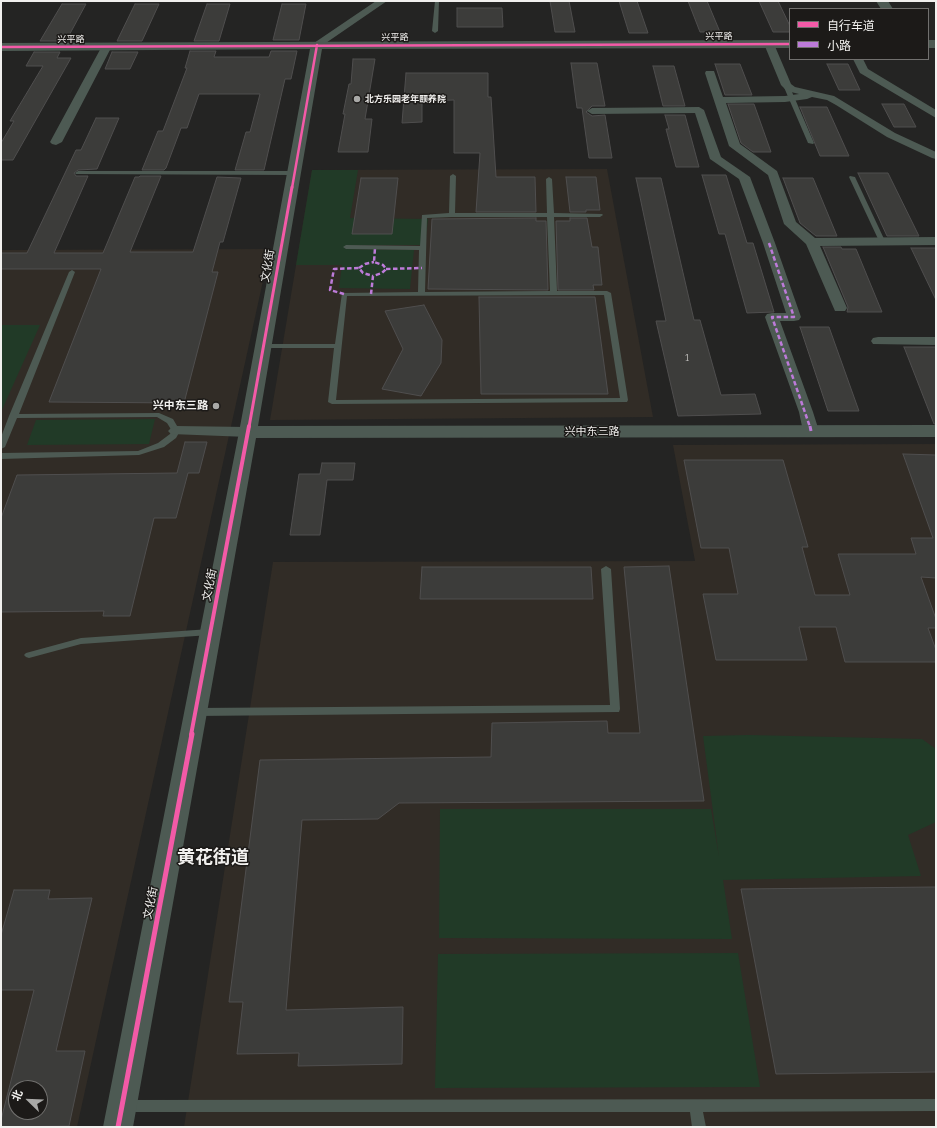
<!DOCTYPE html>
<html>
<head>
<meta charset="utf-8">
<style>
  body { margin:0 }
  #map { position:relative; width:937px; height:1128px; overflow:hidden; background:#242423; font-family:Bitter,"Noto Sans SC",serif }
  canvas { display:block }
  .frame { position:absolute; inset:0; border:2px solid #f1f0ee; pointer-events:none }
  .legend { position:absolute; left:789px; top:8px; width:140px; height:52px; box-sizing:border-box; background:#1c1a18; border:1px solid #71706e; margin:0; padding:5px 7px; list-style:none; font-size:12px; color:#f1f0ee }
  .legend li { display:flex; align-items:center; gap:8px; height:20px }
  .legend b { width:20px; border:1px solid #71706e }
  .north { position:absolute; left:8px; top:1080px; width:40px; height:40px; box-sizing:border-box; background:#1c1a18; border:1px solid #71706e; border-radius:50%; rotate:293deg; font-size:11px; font-weight:700; line-height:16px; text-align:center; color:#f1f0ee }
  .north::after { content:''; display:block; margin:auto; width:14px; height:18px; background:#a9a9a7; clip-path:polygon(50% 0,100% 100%,50% 72%,0 100%) }
</style>
</head>
<body>
<div id="map">
<canvas width="937" height="1128"></canvas>
<div class="frame"></div>
<ul class="legend">
<li><b style="height:5px;background:#f35aa7"></b>自行车道</li>
<li><b style="height:5px;background:#bd7bd9"></b>小路</li>
</ul>
<div class="north">北</div>
</div>
<script>
const g = document.querySelector('canvas').getContext('2d');
g.lineJoin = 'round';
function paint(path, color) { g.fillStyle = color; g.fill(path, 'evenodd'); }
const toPath = rows => new Path2D(rows.map(r => 'M' + r).join(''));
function strokePath(path, color, width, dash) { g.strokeStyle = color; g.lineWidth = width; g.lineCap = dash ? 'butt' : 'round'; g.setLineDash(dash || []); g.stroke(path); }
function drawText(font, color, halo, rows, align = 'center') {
  g.font = font + ' Bitter,"Noto Sans SC",serif'; g.lineWidth = 3; g.setLineDash([]); g.textBaseline = 'middle'; g.strokeStyle = halo; g.fillStyle = color; for (const [text, x, y, turn = 0] of rows) {
    g.save(); g.translate(x, y); g.rotate((+turn || 0) * Math.PI / 180); g.textAlign = isNaN(turn) ? turn : align; if (halo) g.strokeText(text, 0, 0); g.fillText(text, 0, 0); g.restore();
  }
}
paint(toPath([
  [607,169,653,417,270,420,312,170],
  [270,249,77,1127,1,1127,1,250],
  [16,1088,40,1088,40,1112,16,1112],
  [936,444,936,1127,184,1127,273,562,695,561,673,445]
]), '#312c26');
paint(toPath([
  [312,170,358,170,350,218,428,219,425,245,346,245,345,249,414,250,410,289,339,288,342,265,296,265],
  [1,325,40,325,1,412],
  [155,419,149,444,27,445,36,420],
  [749,735,922,739,936,749,936,822,908,835,921,876,723,880,732,939,439,938,440,809,711,809,719,857,703,736],
  [738,953,760,1087,435,1088,438,954]
]), '#213a27');
const building = toPath([
  [550,1,569,1,575,32,555,32,550,1],
  [619,1,637,1,648,33,629,33,619,1],
  [688,1,707,1,720,32,700,32,688,1],
  [759,1,778,1,790,26,790,32,773,32,759,1],
  [62,4,86,4,66,41,40,41,62,4],
  [135,4,159,4,142,41,117,41,135,4],
  [207,4,230,4,219,41,194,41,207,4],
  [282,4,306,4,299,40,273,40,282,4],
  [457,8,502,8,503,27,457,27,457,8],
  [190,51,216,51,214,57,269,57,271,51,297,51,291,79,285,79,264,170,235,170,246,132,250,132,260,94,199,94,187,128,181,128,166,168,164,170,142,170,158,131,163,131,187,68,185,68,190,51],
  [34,52,60,52,57,58,71,58,13,160,1,160,1,143,14,121,10,121,43,66,26,66,34,52],
  [112,52,138,52,130,69,105,69,112,52],
  [353,59,375,59,365,119,372,119,368,152,338,152,345,114,343,114,349,84,351,84,353,59],
  [571,63,597,63,605,106,592,106,586,112,592,116,605,115,612,158,589,158,582,108,577,108,571,63],
  [715,64,740,64,752,95,725,95,715,64],
  [827,64,848,64,860,90,839,90,827,64],
  [653,66,674,66,685,106,663,106,653,66],
  [406,73,488,73,488,97,491,97,496,177,535,177,536,212,476,212,480,153,454,153,454,100,422,101,422,122,402,123,406,73],
  [728,104,754,104,771,152,753,152,741,143,728,104],
  [882,104,904,104,916,127,894,127,882,104],
  [800,107,827,107,849,156,820,156,800,107],
  [665,115,685,115,699,167,676,167,666,129,669,129,665,115],
  [96,118,119,118,97,169,78,170,74,173,76,176,88,176,54,253,103,253,135,177,139,177,140,176,161,176,130,252,193,252,217,177,241,178,223,242,220,242,212,272,218,272,184,403,49,402,101,269,1,269,1,253,27,253,76,150,81,150,96,118],
  [858,173,888,173,919,236,887,236,858,173],
  [702,175,726,175,747,243,753,243,774,312,747,313,725,234,719,234,702,175],
  [566,177,596,177,600,210,586,210,586,212,570,212,566,177],
  [361,178,398,178,392,234,352,234,361,178],
  [636,178,661,178,694,320,700,320,721,395,755,394,761,414,678,416,656,321,666,321,636,178],
  [783,178,813,178,837,236,816,236,800,223,783,178],
  [536,218,536,221,546,221,548,290,428,289,432,219,536,218],
  [570,218,587,218,592,247,598,247,602,285,593,285,594,290,558,290,556,221,570,221,570,218],
  [823,247,841,247,842,249,856,249,882,312,847,312,848,307,823,247],
  [911,248,936,248,936,300,911,248],
  [479,297,595,297,608,394,481,394,479,297],
  [424,305,442,340,441,363,421,396,382,389,403,349,385,311,424,305],
  [800,327,829,327,859,411,828,411,800,327],
  [904,347,936,347,936,424,934,424,904,347],
  [185,442,207,442,199,473,188,473,176,518,154,518,130,616,103,616,104,611,1,612,1,518,17,475,177,473,185,442],
  [903,454,936,455,936,578,921,577,936,619,936,628,928,628,936,650,936,662,845,662,836,627,799,627,807,660,716,660,703,594,738,594,729,548,701,548,684,460,783,460,808,547,802,547,815,595,850,595,838,554,916,554,911,538,933,538,903,454],
  [322,463,355,463,353,480,327,480,320,535,290,535,299,474,320,474,322,463],
  [669,566,704,801,399,803,378,819,302,820,286,1010,403,1007,402,1064,298,1066,299,1053,237,1054,243,1002,229,1002,260,760,491,757,492,723,607,721,608,733,640,733,624,567,669,566],
  [422,567,591,567,593,599,420,599,422,567],
  [936,887,936,1072,776,1074,741,889,936,887],
  [14,890,50,890,48,899,92,898,56,1051,85,1051,69,1126,1,1127,1,1120,34,990,1,990,1,935,14,890],
  [16,1088,40,1088,40,1112,16,1112,16,1088]
]);
paint(building, '#3c3c3a');
strokePath(building, '#4f4e4e', 1);
paint(toPath([
  [435,1,439,1,438,31,435,33,432,31,435,1],
  [784,84,789,85,814,143,813,144,808,143,783,85,784,84],
  [78,171,294,171,297,173,294,175,76,174,75,173,78,171],
  [453,174,456,176,455,213,547,213,546,179,549,177,552,179,554,213,602,214,603,215,600,217,554,217,557,291,607,291,611,293,628,400,627,402,332,404,328,402,334,348,260,348,259,346,263,344,335,344,342,293,418,292,419,250,346,249,343,247,346,245,420,246,422,215,449,213,450,176,453,174],
  [452,217,547,217,550,291,425,292,427,218,452,217],
  [604,295,620,398,336,400,347,296,604,295],
  [850,176,855,177,885,241,884,242,880,242,879,241,849,177,850,176],
  [72,270,75,272,19,414,159,413,173,419,180,431,176,438,164,447,139,455,1,459,1,453,138,451,158,443,170,434,172,431,167,423,157,417,17,418,5,447,1,449,1,437,9,416,69,272,72,270],
  [606,566,611,569,620,709,619,712,195,716,191,715,190,712,191,709,195,708,610,705,601,569,606,566],
  [210,629,213,630,215,632,213,634,210,635,81,644,29,658,26,657,24,655,26,653,81,638,210,629],
  [936,1099,936,1111,703,1112,706,1127,692,1127,690,1112,126,1112,121,1110,120,1106,121,1102,126,1100,936,1099]
]), '#4d5a53');
paint(toPath([
  [376,1,387,1,320,47,314,47,312,45,314,43,376,1],
  [769,41,774,44,791,84,795,87,834,96,895,133,936,152,936,159,932,158,887,137,836,105,827,100,812,97,807,99,785,102,726,103,740,144,777,171,796,222,815,238,936,237,936,245,820,246,847,308,845,311,835,311,806,244,784,224,768,175,729,146,705,73,706,71,714,71,723,97,785,96,799,94,787,91,781,85,764,44,769,41],
  [107,43,112,46,62,142,56,145,52,144,50,142,102,46,107,43],
  [853,59,863,59,868,69,936,110,936,118,860,73,853,59],
  [699,107,704,110,721,157,750,177,775,243,801,317,799,320,794,321,780,321,813,412,819,431,816,434,811,436,806,434,803,431,799,412,765,317,767,314,772,313,786,313,763,243,739,179,710,159,695,113,592,114,587,111,592,108,699,107],
  [878,337,936,337,936,345,873,344,871,341,873,338,878,337],
  [176,426,248,427,253,429,256,432,253,435,248,437,171,434,168,431,171,428,176,426]
]), '#4d5a53');
paint(toPath([
  [876,1,888,1,893,9,881,9,876,1],
  [790,40,790,48,322,49,258,426,936,425,936,437,256,438,133,1127,103,1127,239,432,310,49,1,51,1,43,790,40],
  [928,40,936,40,936,48,928,48,928,40]
]), '#4d5a53');
strokePath(toPath([
  [769,243,794,317,772,317,810,427],
  [359,268,365,264,374,262],
  [386,269,422,268],
  [344,294,330,290,334,269,359,268,363,273,373,276],
  [371,294,373,276,382,273,386,269,383,265,374,262,375,248]
]), '#bd7bd9', 2.5, [4.5, 2.5]);
strokePath(toPath([
  [810,426,811,431]
]), '#bd7bd9', 3, [6, 3]);
strokePath(toPath([
  [1,47,790,44],
  [292,188,317,45]
]), '#f35aa7', 2.5);
strokePath(toPath([
  [249,427,292,187]
]), '#f35aa7', 3);
strokePath(toPath([
  [191,735,249,426]
]), '#f35aa7', 4);
strokePath(toPath([
  [118,1127,192,734]
]), '#f35aa7', 5);
for (const [x, y, r, color] of [
  [357,99,4,"#a9a9a7"],
  [216,406,4,"#a9a9a7"]
]) { const dot = new Path2D(); dot.arc(x, y, r, 0, 2 * Math.PI); g.fillStyle = color; g.fill(dot); strokePath(dot, '#1c1a18', 1.5); }
drawText('9px', '#f1f0ee', '#1c1a18', [
  ["兴平路",719,36],
  ["兴平路",395,37],
  ["兴平路",71,39]
]);
drawText('bold 9px', '#f1f0ee', '#1c1a18', [
  ["北方乐园老年颐养院",365,99]
], 'left');
drawText('9px', '#c4c3c1', null, [
  ["1",687,358]
]);
drawText('11px', '#f1f0ee', '#1c1a18', [
  ["文化街",268,266,-80],
  ["兴中东三路",592,432],
  ["文化街",210,585,-79],
  ["文化街",151,903,-79]
]);
drawText('bold 11px', '#f1f0ee', '#1c1a18', [
  ["兴中东三路",208,406]
], 'right');
drawText('bold 18px', '#f1f0ee', '#1c1a18', [
  ["黄花街道",213,858]
]);
</script>
</body>
</html>
